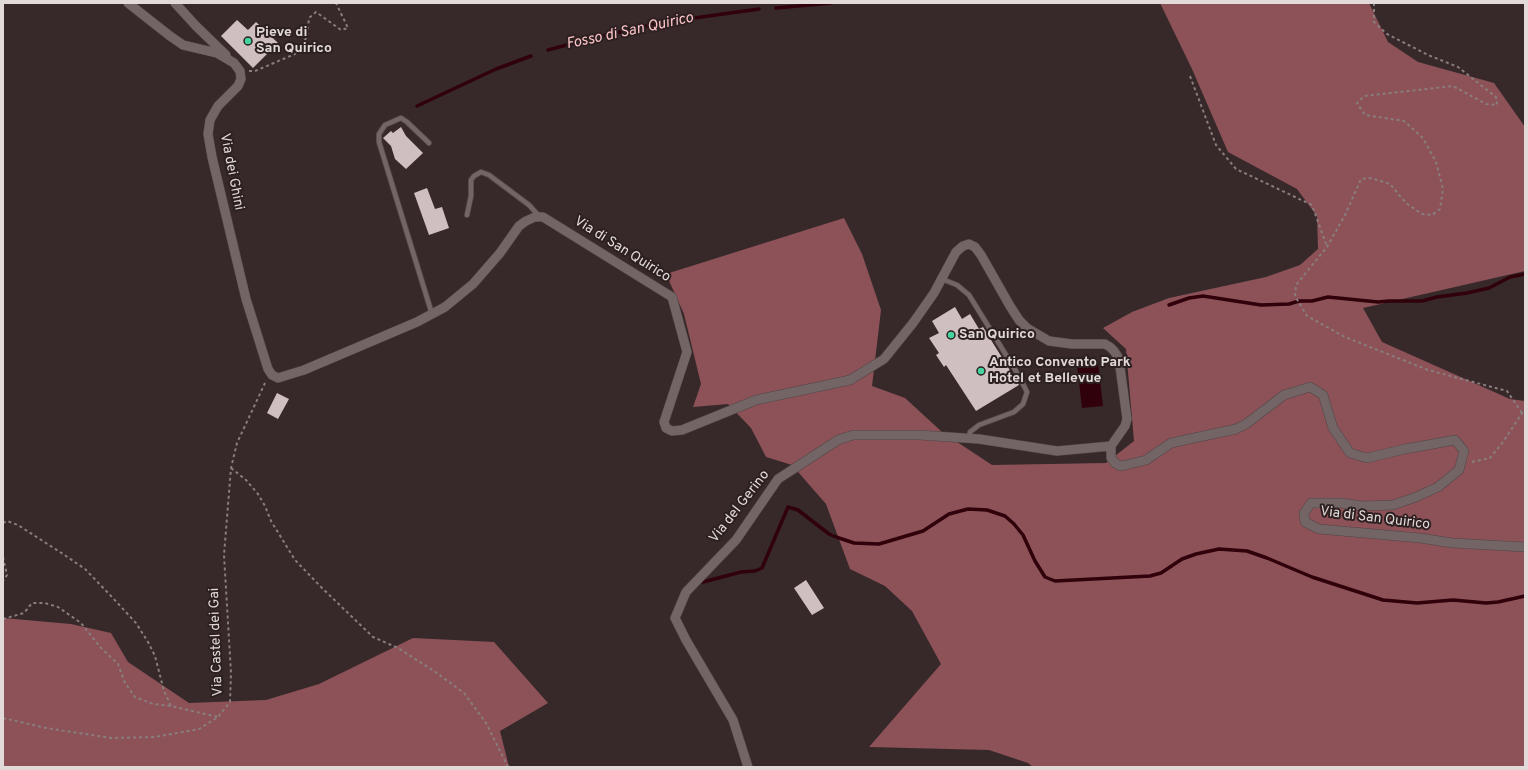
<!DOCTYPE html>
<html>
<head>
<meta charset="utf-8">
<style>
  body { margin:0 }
  #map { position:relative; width:1528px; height:770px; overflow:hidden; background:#37292a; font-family:Overpass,sans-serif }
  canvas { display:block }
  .frame { position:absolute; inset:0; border:4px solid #e2d9d9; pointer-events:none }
</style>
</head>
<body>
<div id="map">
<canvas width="1528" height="770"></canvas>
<div class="frame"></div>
</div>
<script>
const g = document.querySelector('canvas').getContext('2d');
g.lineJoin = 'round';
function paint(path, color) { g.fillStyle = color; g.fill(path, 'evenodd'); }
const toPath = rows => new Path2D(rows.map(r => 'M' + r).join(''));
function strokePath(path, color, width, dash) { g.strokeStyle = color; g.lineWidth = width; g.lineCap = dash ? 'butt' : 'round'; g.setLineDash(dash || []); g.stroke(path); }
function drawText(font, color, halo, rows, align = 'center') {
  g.font = font + ' Overpass,sans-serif'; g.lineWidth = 4; g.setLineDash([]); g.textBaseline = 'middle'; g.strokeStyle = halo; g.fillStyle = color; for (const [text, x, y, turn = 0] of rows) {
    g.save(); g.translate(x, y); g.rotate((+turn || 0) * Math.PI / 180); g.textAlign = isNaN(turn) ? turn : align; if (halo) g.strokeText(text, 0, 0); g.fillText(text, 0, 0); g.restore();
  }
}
paint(toPath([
  [1160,3,1369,3,1388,42,1418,62,1494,83,1525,127,1525,271,1363,308,1382,342,1510,399,1525,401,1525,767,1033,767,1028,763,989,750,869,747,941,664,912,611,885,586,850,569,826,504,792,465,766,457,751,428,728,404,693,407,701,384,684,314,666,274,844,218,862,254,881,310,872,386,905,398,942,432,992,465,1106,463,1134,441,1126,349,1103,328,1132,312,1169,298,1266,277,1300,265,1318,249,1317,216,1297,189,1228,152,1192,69],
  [3,618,71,624,111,633,128,662,189,703,266,700,319,684,413,638,494,642,548,703,500,731,509,767,3,767]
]), '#8c5258');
paint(toPath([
  [1098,363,1103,406,1082,408,1077,365]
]), '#31010b');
strokePath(toPath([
  [776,8,831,3],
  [548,50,593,38,665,22,759,9],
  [417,106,496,69,531,56],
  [1169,305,1189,298,1203,296,1261,305,1289,304,1299,301,1312,301,1328,297,1378,302,1389,301,1422,301,1437,297,1467,293,1489,288,1510,277,1525,274],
  [699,581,703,582,741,572,755,571,762,568,788,507,798,510,829,534,836,537,854,543,879,544,923,531,949,514,968,509,987,510,1005,516,1014,524,1023,535,1035,561,1045,577,1055,581,1150,576,1161,573,1182,559,1196,554,1219,549,1247,551,1267,558,1312,577,1383,600,1417,603,1453,600,1486,603,1498,602,1525,596]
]), '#31010b', 3.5);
paint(toPath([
  [237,20,248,30,256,22,278,43,253,68,221,36],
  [401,127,406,136,423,153,406,169,395,159,391,146,383,138,391,131,393,133],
  [427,188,435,209,442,207,449,228,429,235,414,193],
  [955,307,962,319,970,314,979,329,983,327,1019,385,976,411,946,365,944,367,936,355,939,353,929,338,939,333,932,321],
  [277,393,289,399,278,419,267,413],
  [806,580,824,608,812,615,794,588]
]), '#d0bfc0');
const lane = toPath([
  [429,143,407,122,401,118,385,125,379,134,379,142,432,314],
  [467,215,471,196,471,180,474,176,481,172,489,175,529,205,539,216],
  [942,279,957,285,969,295,1019,376,1027,392,1023,404,1014,412,979,425,970,432,969,438]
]);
const street = toPath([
  [128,3,170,36,183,45,217,53,234,63,240,71,241,79,238,86,218,106,210,120,208,134,212,157,246,299,268,369,272,375,278,378,304,370,417,322,445,307,473,284,500,253,519,226,526,221,535,217,543,217,672,297,687,352,664,422,666,428,672,431,682,430,756,400,850,380,884,359,913,323,934,293,956,252,963,246,969,244,975,247,981,255,1010,306,1019,320,1027,328,1049,341,1072,344,1105,344,1110,347,1114,351,1118,357,1120,367,1127,419,1125,426,1111,446,1111,458,1115,463,1120,466,1126,465,1146,460,1171,443,1236,429,1246,424,1284,395,1310,387,1323,395,1333,428,1350,453,1367,458,1405,449,1455,440,1464,451,1459,470,1438,487,1416,497,1393,505,1362,506,1341,503,1311,503,1304,513,1305,522,1319,529,1420,538,1452,543,1525,547],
  [175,3,196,26,226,55],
  [748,767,733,720,686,640,675,618,686,592,736,540,778,479,838,440,853,435,919,435,979,439,1057,451,1111,446]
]);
strokePath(lane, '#514646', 6);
strokePath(street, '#514646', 10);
strokePath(toPath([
  [1374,3,1374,22,1387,34,1428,55,1458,67,1496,97,1497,105,1486,104,1453,86,1364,96,1357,103,1365,115,1404,121,1423,138,1436,162,1443,189,1440,209,1432,215,1422,214,1406,203,1390,184,1371,178,1361,179,1345,215,1327,247,1296,285,1295,296,1307,316,1345,337,1428,370,1507,391,1522,413],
  [249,71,255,71,295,54,307,37,309,18,316,12,341,30,348,28,336,3],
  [1190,76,1216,145,1236,169,1312,205,1327,247],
  [1472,462,1490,458,1503,442,1522,413,1525,414],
  [231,468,246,480,258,494,265,506,271,521,295,560,322,588,373,637,398,648,434,671,464,693,486,723,508,767],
  [3,523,7,521,18,525,63,554,85,569,111,596,136,623,148,642,155,656,164,691,171,706],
  [3,557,7,575,3,581],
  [3,619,24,613,32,603,45,603,58,607,81,623,100,647,118,664,125,683,135,697,153,704,171,706,218,717],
  [3,718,46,728,111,738,155,737,199,729,218,717,230,702,231,673,224,555,231,468,237,443,265,383]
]), '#897d7d', 2, [3, 3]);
strokePath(lane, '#736465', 4.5);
strokePath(street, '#736465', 9);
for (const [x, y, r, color] of [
  [248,41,4,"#45d49f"],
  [951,335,4,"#45d49f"],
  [981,371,4,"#45d49f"]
]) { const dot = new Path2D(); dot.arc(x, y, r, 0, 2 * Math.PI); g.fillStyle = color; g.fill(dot); strokePath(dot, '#2d2021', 1.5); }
drawText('bold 14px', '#e2d9d9', '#2d2021', [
  ["Pieve di",256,33],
  ["San Quirico",256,49],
  ["San Quirico",959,335],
  ["Antico Convento Park",989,363],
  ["Hotel et Bellevue",989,379]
], 'left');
drawText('14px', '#e2d9d9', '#2d2021', [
  ["Via dei Ghini",231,172,79],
  ["Via di San Quirico",622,250,32],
  ["Via del Gerino",740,507,-52],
  ["Via di San Quirico",1375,519,7],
  ["Via Castel dei Gai",217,642,-92]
]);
drawText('italic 15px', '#fdc5c9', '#2d2021', [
  ["Fosso di San Quirico",630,32,-12]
]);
</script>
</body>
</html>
